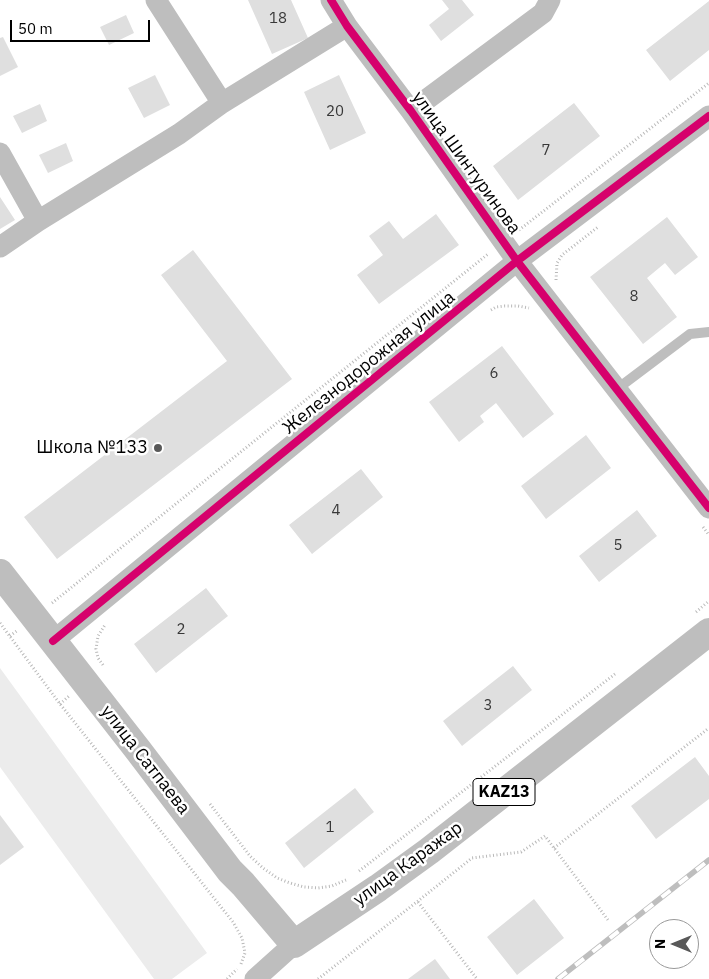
<!DOCTYPE html>
<html>
<head>
<meta charset="utf-8">
<style>
  body { margin:0 }
  #map { position:relative; width:709px; height:979px; overflow:hidden; background:#fff; font-family:"IBM Plex Sans",sans-serif }
  canvas { display:block }
  .north { position:absolute; left:649px; top:919px; width:50px; height:50px; box-sizing:border-box; background:#fff; border:1px solid #999; border-radius:50%; rotate:270deg; font-size:14px; font-weight:700; line-height:20px; text-align:center; color:#000 }
  .north::after { content:''; display:block; margin:auto; width:18px; height:22px; background:#595959; clip-path:polygon(50% 0,100% 100%,50% 72%,0 100%) }
  .scale { position:absolute; left:10px; top:20px; width:140px; height:22px; box-sizing:border-box; border:2px solid #000; border-top:0; padding-left:6px; font-size:15px; line-height:18px; white-space:nowrap; color:#000; -webkit-text-stroke:4px #fff; paint-order:stroke }
</style>
</head>
<body>
<div id="map">
<canvas width="709" height="979"></canvas>
<div class="north">N</div>
<div class="scale">50 m</div>
</div>
<script>
const g = document.querySelector('canvas').getContext('2d');
g.lineJoin = 'round';
function paint(path, color) { g.fillStyle = color; g.fill(path, 'evenodd'); }
const toPath = rows => new Path2D(rows.map(r => 'M' + r).join(''));
function strokePath(path, color, width, dash) { g.strokeStyle = color; g.lineWidth = width; g.lineCap = dash ? 'butt' : 'round'; g.setLineDash(dash || []); g.stroke(path); }
function drawText(font, color, halo, rows, align = 'center') {
  g.font = font + ' "IBM Plex Sans",sans-serif'; g.lineWidth = 5; g.setLineDash([]); g.textBaseline = 'middle'; g.strokeStyle = halo; g.fillStyle = color; for (const [text, x, y, turn = 0] of rows) {
    g.save(); g.translate(x, y); g.rotate((+turn || 0) * Math.PI / 180); g.textAlign = isNaN(turn) ? turn : align; if (halo) g.strokeText(text, 0, 0); g.fillText(text, 0, 0); g.restore();
  }
}
paint(toPath([
  [0,668,207,953,172,979,154,979,0,767]
]), '#ececec');
paint(toPath([
  [248,0,291,0,308,38,272,54],
  [442,0,462,0,474,15,441,41,429,25,449,9],
  [709,1,709,50,670,81,646,50],
  [126,15,134,33,109,45,100,27],
  [3,37,18,67,0,76,0,38],
  [155,75,170,105,144,118,128,88],
  [339,75,366,133,330,150,304,92],
  [574,103,600,136,518,200,493,166],
  [40,104,47,121,22,133,13,116],
  [66,143,73,161,48,173,39,155],
  [0,197,15,220,0,229],
  [436,214,459,245,379,304,357,275,383,255,369,236,389,221,403,239],
  [667,217,698,257,675,275,665,263,647,278,677,317,643,344,590,277],
  [193,250,292,379,57,559,24,517,227,361,161,275],
  [502,346,554,414,523,438,496,403,480,416,484,422,459,442,429,402],
  [586,435,611,468,546,519,521,486],
  [361,469,383,497,312,554,289,525],
  [637,510,657,536,599,582,579,556],
  [206,588,228,616,156,673,134,644],
  [513,666,532,690,462,746,443,721],
  [695,757,709,776,709,799,656,839,631,806],
  [355,788,374,812,304,868,285,843],
  [0,815,24,847,0,865],
  [534,899,564,938,517,975,487,937],
  [435,959,450,979,408,979]
]), '#dfdfdf');
strokePath(toPath([
  [519,230,709,83],
  [556,280,557,263,562,255,598,227],
  [491,310,496,307,505,306,518,306,529,308],
  [703,527,709,535],
  [52,603,488,254],
  [696,612,709,601],
  [0,623,60,704,233,922,242,938,245,953,241,964],
  [10,636,18,630],
  [103,665,98,658,96,649,98,636,105,625],
  [60,704,69,696],
  [210,804,250,856,263,868,277,878,290,883,304,887,318,888,332,886,346,880],
  [554,848,709,728],
  [359,871,615,674],
  [418,902,477,979],
  [227,979,237,969],
  [318,979,418,901,472,858,521,852,545,836,608,920]
]), '#b9b9b9', 3, [1, 2.5]);
strokePath(toPath([
  [617,389,690,334,709,332]
]), '#bebebe', 10);
strokePath(toPath([
  [156,0,222,103],
  [331,0,347,26,411,111,517,261,709,508],
  [411,111,543,13,550,0],
  [0,153,38,221],
  [0,247,38,221,179,134,222,103,347,26],
  [53,641,517,261,709,116],
  [255,979,294,944]
]), '#bebebe', 21);
strokePath(toPath([
  [0,573,138,750,230,871,243,884,294,944,378,888,429,851,709,632]
]), '#bebebe', 28);
const rail = toPath([
  [558,979,709,860]
]);
strokePath(rail, '#bebebe', 5.5);
strokePath(rail, '#fff', 4, [11]);
strokePath(toPath([
  [331,0,347,26,411,111,517,261,709,508],
  [53,641,517,261,709,116]
]), '#d6006c', 8);
for (const [x, y, r, color] of [
  [158,448,5,"#595959"]
]) { const dot = new Path2D(); dot.arc(x, y, r, 0, 2 * Math.PI); g.fillStyle = color; g.fill(dot); strokePath(dot, '#fff', 2); }
drawText('15px', '#383838', null, [
  ["18",278,19],
  ["20",335,112],
  ["7",546,151],
  ["8",634,297],
  ["6",494,374],
  ["4",336,511],
  ["5",618,546],
  ["2",181,630],
  ["3",488,706],
  ["1",330,828]
]);
for (const [x, y, w] of [
  [504,792,62]
]) { const box = new Path2D(); box.roundRect(x - w / 2, y - 13.5, w, 27, 4); g.fillStyle = '#fff'; g.fill(box); strokePath(box, '#000', 1); }
drawText('bold 16px', '#000', null, [
  ["KAZ13",504,792]
]);
drawText('18px', '#000', '#fff', [
  ["улица Шинтуринова",466,163,54],
  ["Железнодорожная улица",369,363,-39],
  ["улица Сатпаева",145,760,52],
  ["улица Каражар",408,864,-36]
]);
drawText('18px', '#000', '#fff', [
  ["Школа №133",148,448]
], 'right');
</script>
</body>
</html>
